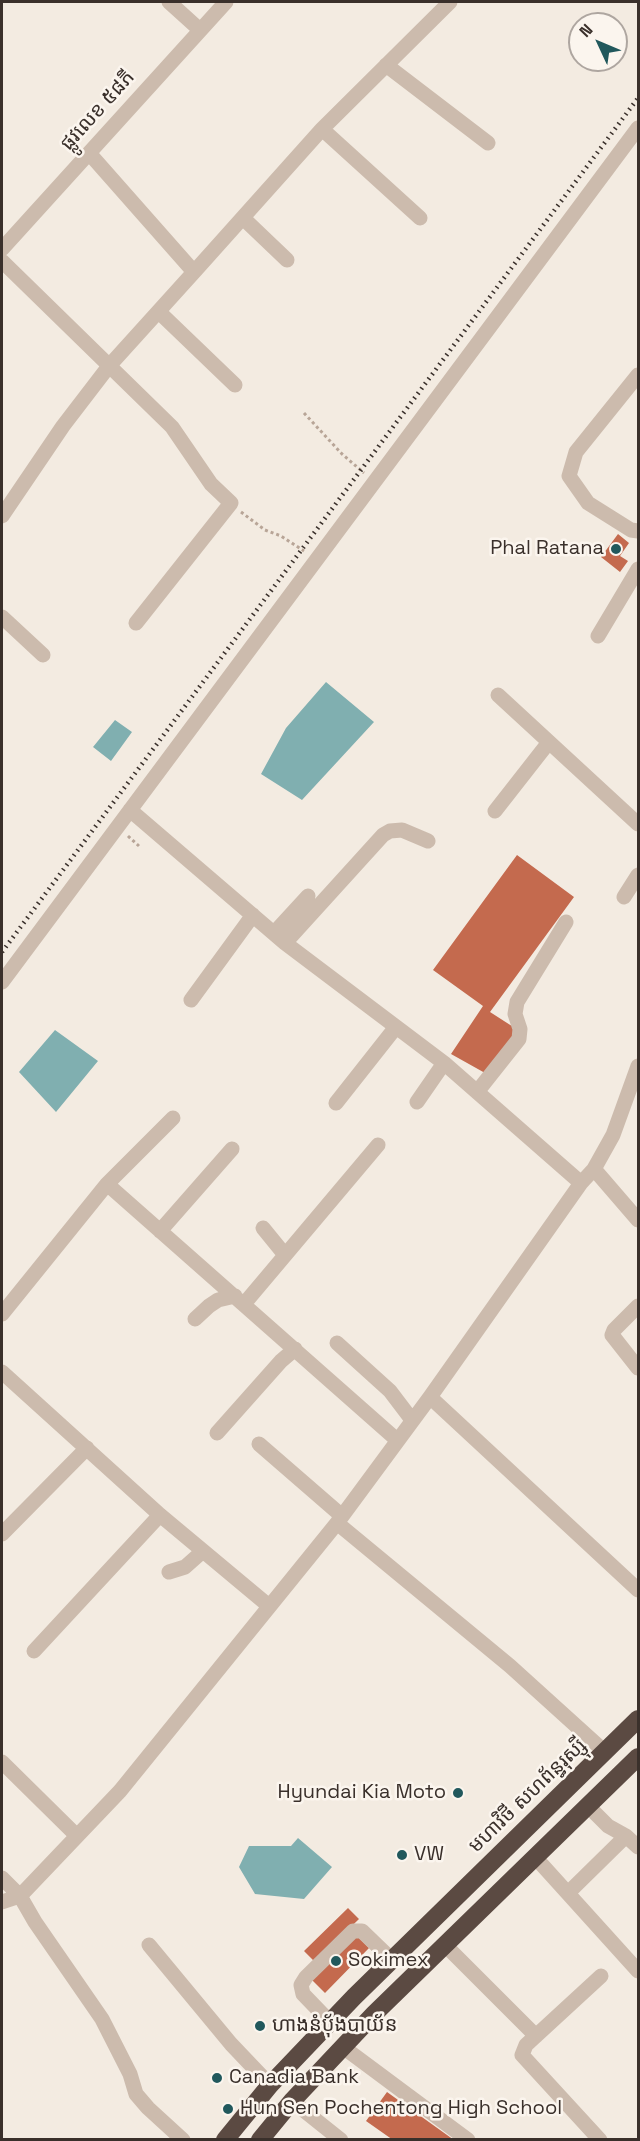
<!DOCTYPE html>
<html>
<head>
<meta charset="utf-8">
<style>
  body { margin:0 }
  #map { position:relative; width:640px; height:2141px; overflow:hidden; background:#f3ebe1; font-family:"Space Grotesk",sans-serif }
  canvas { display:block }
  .frame { position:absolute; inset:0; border:3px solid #3a302b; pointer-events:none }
  .north { position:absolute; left:568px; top:12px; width:60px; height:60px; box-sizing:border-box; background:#fbf5ee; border:2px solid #aea6a0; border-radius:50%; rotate:314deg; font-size:16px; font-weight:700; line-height:24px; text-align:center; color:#3a302b }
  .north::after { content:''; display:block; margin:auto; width:21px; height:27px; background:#21585c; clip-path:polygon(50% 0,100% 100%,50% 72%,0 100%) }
</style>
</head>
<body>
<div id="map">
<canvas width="640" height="2141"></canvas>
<div class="frame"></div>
<div class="north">N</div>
</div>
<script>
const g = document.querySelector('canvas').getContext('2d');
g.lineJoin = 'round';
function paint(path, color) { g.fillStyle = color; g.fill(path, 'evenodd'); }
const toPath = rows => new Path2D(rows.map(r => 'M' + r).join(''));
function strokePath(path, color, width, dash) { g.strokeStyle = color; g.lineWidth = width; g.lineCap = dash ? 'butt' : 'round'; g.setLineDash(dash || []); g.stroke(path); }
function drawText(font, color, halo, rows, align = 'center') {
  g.font = font + ' "Space Grotesk","Noto Sans Khmer",sans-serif'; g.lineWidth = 5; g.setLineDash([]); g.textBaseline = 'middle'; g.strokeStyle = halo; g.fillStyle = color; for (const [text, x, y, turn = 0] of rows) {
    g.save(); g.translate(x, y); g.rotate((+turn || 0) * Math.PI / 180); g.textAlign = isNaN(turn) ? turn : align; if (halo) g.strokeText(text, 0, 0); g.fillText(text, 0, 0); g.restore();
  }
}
paint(toPath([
  [326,682,374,722,302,800,261,774,286,728],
  [115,720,132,732,111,761,93,747],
  [55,1030,98,1061,56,1112,19,1072],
  [298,1838,332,1867,304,1899,255,1894,239,1867,249,1846,291,1846]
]), '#80afb0');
paint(toPath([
  [618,534,629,543,620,556,628,561,620,572,601,557],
  [517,855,574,897,490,1012,518,1030,485,1073,451,1054,483,1006,433,970],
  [348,1908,359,1919,315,1962,304,1951],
  [353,1932,369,1948,325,1993,309,1977],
  [387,2092,454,2140,393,2140,366,2121]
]), '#c46a4e');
strokePath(toPath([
  [304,413,342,454,364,473],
  [241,512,265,530,281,536,304,551],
  [128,836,139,846]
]), '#b8a597', 3, [3, 3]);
strokePath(toPath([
  [169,2,200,30],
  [386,65,488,143],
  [322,129,420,218],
  [243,218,287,260],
  [2,249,226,2],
  [2,261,172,427,211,484,231,503,136,623],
  [194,272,322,129,450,2],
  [159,312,235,385],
  [638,375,576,452,569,476,588,503,631,530,638,531],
  [2,516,63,426,109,366,194,272,89,153],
  [2,617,43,655],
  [598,636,638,569],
  [498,695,638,824],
  [130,810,285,943,444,1063,581,1183],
  [495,811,549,742],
  [624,897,638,875],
  [274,933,308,896],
  [285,943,383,835,390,831,402,830,428,841],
  [2,982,638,128],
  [191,1000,253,915],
  [477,1092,519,1039,520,1029,515,1014,517,1002,566,922],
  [417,1102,444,1063],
  [336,1103,396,1027],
  [594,1169,638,1220],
  [107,1184,173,1118],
  [263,1228,285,1255],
  [160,1231,232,1149],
  [244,1304,378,1145],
  [638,1306,614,1330,612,1335,638,1368],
  [2,1314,107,1184,397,1440],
  [195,1319,209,1306,218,1300,235,1296],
  [337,1343,390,1391,412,1420],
  [2,1372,160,1515,269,1606],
  [430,1397,638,1590],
  [217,1433,281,1361,295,1349],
  [259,1444,342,1516],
  [337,1523,510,1666,605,1752],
  [2,1534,87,1448],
  [169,1572,185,1567,203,1551],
  [34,1651,160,1515],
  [2,1762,77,1836],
  [588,1806,608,1826,626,1836,638,1847],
  [535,1857,638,1971],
  [2,1878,20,1896,35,1922,102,2019,130,2074,136,2094,148,2108,183,2140],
  [568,1893,626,1836],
  [2,1902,20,1896,120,1791,337,1523,430,1397,581,1183,594,1169,613,1135,638,1066],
  [149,1945,231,2044,270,2085],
  [445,1945,536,2036],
  [330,2022,303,1994,301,1985,306,1977,353,1931,362,1931,392,1960],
  [343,2047,468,2140],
  [292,2101,341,2140],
  [600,2140,522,2055,526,2045,601,1976]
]), '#ccbbad', 15);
strokePath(toPath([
  [225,2140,270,2085,354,1997,638,1719],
  [260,2140,292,2101,374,2014,638,1757]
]), '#5b4a42', 18);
strokePath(toPath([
  [2,952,638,98]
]), '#3a302b', 4.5, [1.5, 4.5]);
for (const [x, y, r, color] of [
  [616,549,6,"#21585c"],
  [458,1793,6,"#21585c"],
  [402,1855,6,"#21585c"],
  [336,1961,6,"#21585c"],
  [260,2026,6,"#21585c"],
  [217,2078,6,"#21585c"],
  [228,2109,6,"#21585c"]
]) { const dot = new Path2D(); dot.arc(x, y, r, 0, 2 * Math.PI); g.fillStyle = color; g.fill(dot); strokePath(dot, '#fbf5ee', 2); }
drawText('20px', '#3a302b', '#fbf5ee', [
  ["ផ្លូវលេខ ៥៨ភី",98,111,-48],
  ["មហាវិថី សហព័ន្ធរុស្ស៊ី",528,1796,-44]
]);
drawText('20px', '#3a302b', '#fbf5ee', [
  ["Phal Ratana",604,549,"right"],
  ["Hyundai Kia Moto",446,1793,"right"],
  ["VW",414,1855],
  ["Sokimex",348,1961],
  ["ហាងនំបុ័ងបាយ័ន",272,2026],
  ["Canadia Bank",229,2078],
  ["Hun Sen Pochentong High School",240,2109]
], 'left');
</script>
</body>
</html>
